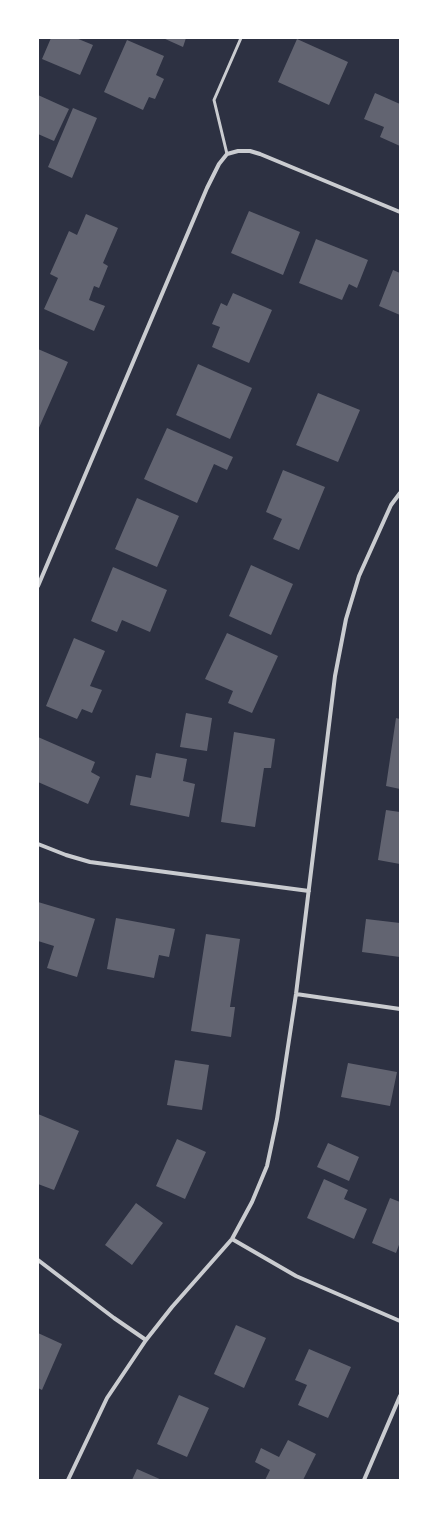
<!DOCTYPE html>
<html>
<head>
<meta charset="utf-8">
<style>
  body { margin:0 }
  #map { position:relative; width:438px; height:1518px; overflow:hidden; background:#2d3142; font-family:Barlow,sans-serif }
  canvas { display:block }
  .frame { position:absolute; inset:0; border:39px solid #fff; pointer-events:none }
</style>
</head>
<body>
<div id="map">
<canvas width="438" height="1518"></canvas>
<div class="frame"></div>
</div>
<script>
const g = document.querySelector('canvas').getContext('2d');
g.lineJoin = 'round';
function paint(path, color) { g.fillStyle = color; g.fill(path, 'evenodd'); }
const toPath = rows => new Path2D(rows.map(r => 'M' + r).join(''));
function strokePath(path, color, width, dash) { g.strokeStyle = color; g.lineWidth = width; g.lineCap = dash ? 'butt' : 'round'; g.setLineDash(dash || []); g.stroke(path); }
paint(toPath([
  [51,38,76,38,93,45,80,75,42,59],
  [163,38,186,38,183,47],
  [297,39,348,62,329,105,278,82],
  [127,40,164,56,156,75,164,79,155,99,149,97,143,110,104,92],
  [375,93,400,104,400,146,380,137,384,127,364,119],
  [38,95,69,109,54,141,38,134],
  [73,108,97,118,72,178,48,167],
  [249,211,300,232,283,275,231,253],
  [86,214,118,228,103,263,108,266,99,288,94,286,89,300,105,306,94,331,44,309,58,278,50,274,69,231,77,235],
  [316,239,368,260,357,288,349,284,342,300,299,283],
  [393,270,400,273,400,315,379,306],
  [233,293,272,310,249,363,212,347,220,327,212,324,221,303,227,306],
  [38,349,68,362,38,430],
  [198,364,252,388,230,439,176,415],
  [318,393,360,410,338,462,296,445],
  [167,428,233,457,227,470,214,464,197,503,144,479],
  [283,470,325,487,299,550,273,539,282,519,266,512],
  [137,498,179,516,157,567,115,549],
  [251,565,293,584,271,635,229,616],
  [113,567,167,590,150,632,122,620,117,632,91,621],
  [227,633,278,656,252,713,228,703,233,691,205,679],
  [74,638,105,651,90,686,102,690,92,713,82,709,77,719,46,706],
  [186,713,212,718,207,751,180,747],
  [396,718,400,719,400,789,386,786],
  [234,732,275,739,271,768,264,768,255,827,221,822],
  [38,737,95,762,91,772,100,777,88,804,38,782],
  [156,753,187,759,183,781,195,784,189,817,130,805,136,775,151,778],
  [386,810,400,812,400,864,378,860],
  [38,902,95,919,77,977,47,968,54,946,38,941],
  [116,918,175,929,169,957,159,955,154,978,107,969],
  [366,919,400,923,400,957,362,952],
  [206,934,240,939,230,1007,235,1007,231,1037,191,1031],
  [175,1060,209,1065,202,1110,167,1105],
  [348,1063,397,1072,390,1106,341,1097],
  [38,1114,79,1131,54,1190,38,1184],
  [177,1139,206,1152,185,1199,156,1186],
  [328,1143,359,1157,349,1181,317,1167],
  [324,1179,348,1190,344,1199,367,1209,354,1239,307,1218],
  [390,1198,400,1202,400,1242,396,1253,372,1243],
  [136,1203,163,1223,132,1265,105,1245],
  [236,1325,266,1338,244,1388,214,1374],
  [38,1333,62,1344,42,1390,38,1388],
  [309,1349,351,1367,328,1418,298,1405,307,1385,295,1380],
  [179,1395,209,1408,187,1457,157,1444],
  [288,1440,316,1454,303,1480,265,1480,270,1470,255,1462,261,1448,279,1457],
  [137,1469,162,1480,132,1480]
]), '#626471');
strokePath(toPath([
  [227,154,214,100,241,38]
]), '#caccd0', 3);
strokePath(toPath([
  [38,586,207,188,219,164,227,154,238,151,250,151,260,154,400,212],
  [38,844,66,855,90,862,309,891],
  [296,994,400,1009],
  [232,1239,296,1276,400,1321],
  [38,1260,114,1318,146,1340],
  [68,1480,107,1398,146,1340,172,1307,232,1239,252,1202,267,1166,277,1119,296,994,335,676,346,619,359,576,391,505,400,493],
  [364,1480,400,1396]
]), '#caccd0', 4);
</script>
</body>
</html>
